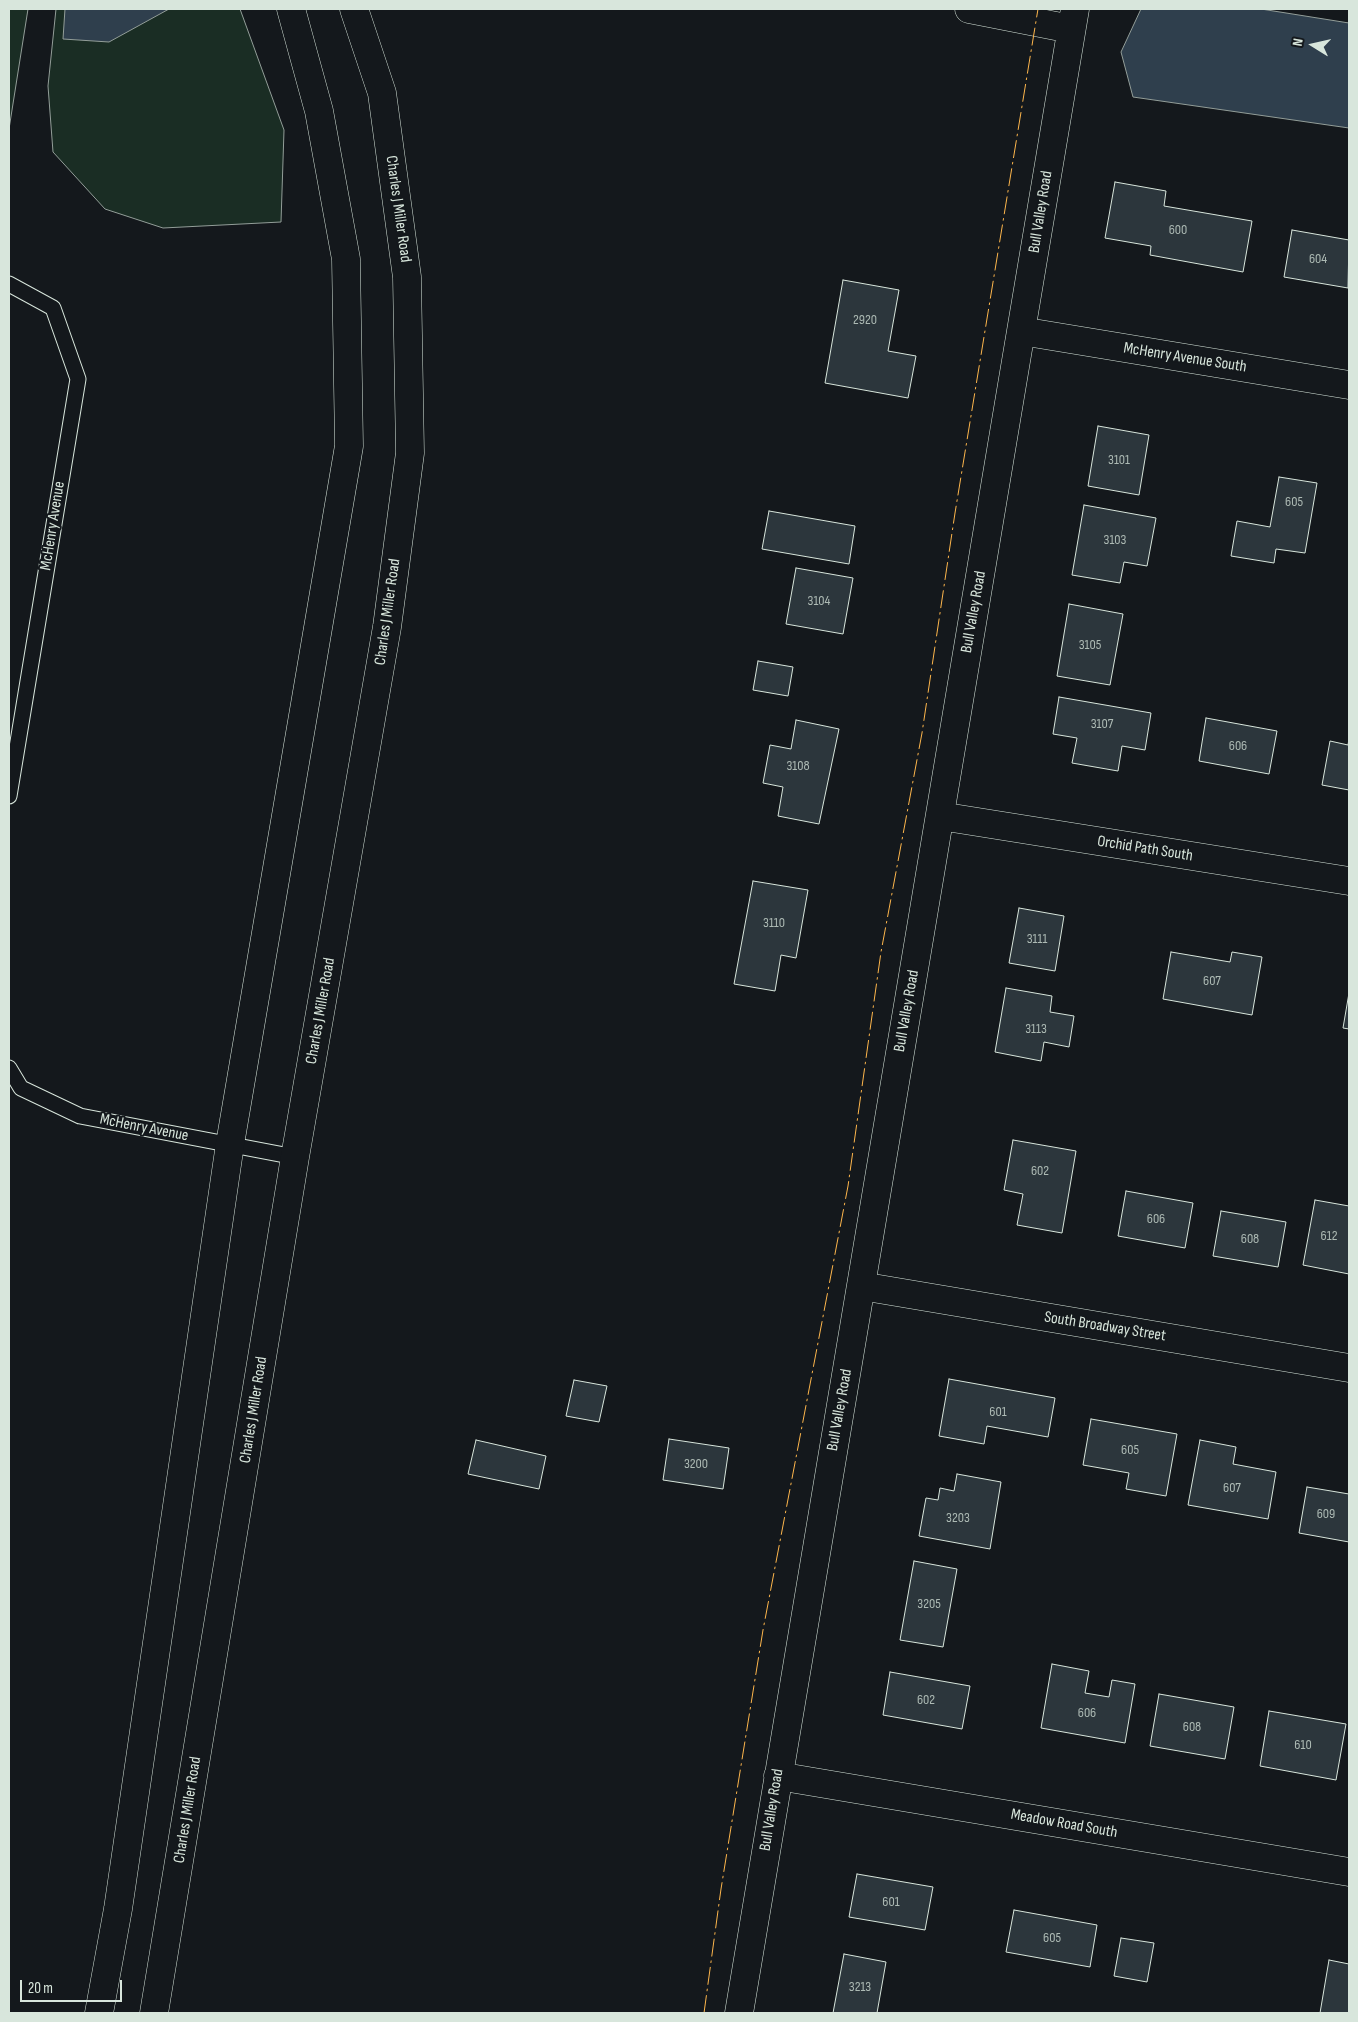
<!DOCTYPE html>
<html>
<head>
<meta charset="utf-8">
<style>
  body { margin:0 }
  #map { position:relative; width:1358px; height:2022px; overflow:hidden; background:#14181c; font-family:"Sofia Sans Condensed",sans-serif }
  canvas { display:block }
  .frame { position:absolute; inset:0; border:10px solid #d8e6dc; pointer-events:none }
  .north { position:absolute; left:1288px; top:20px; width:50px; height:50px; -webkit-text-stroke:4px #14181c; paint-order:stroke; rotate:280deg; font-size:14px; font-weight:700; line-height:20px; text-align:center; color:#d8e6dc }
  .north::after { content:''; display:block; margin:auto; width:18px; height:22px; background:#d8e6dc; clip-path:polygon(50% 0,100% 100%,50% 72%,0 100%) }
  .scale { position:absolute; left:20px; top:1980px; width:102px; height:22px; box-sizing:border-box; border:2px solid #d8e6dc; border-top:0; padding-left:6px; font-size:15px; line-height:18px; white-space:nowrap; color:#d8e6dc; -webkit-text-stroke:4px #14181c; paint-order:stroke }
</style>
</head>
<body>
<div id="map">
<canvas width="1358" height="2022"></canvas>
<div class="frame"></div>
<div class="north">N</div>
<div class="scale">20 m</div>
</div>
<script>
const g = document.querySelector('canvas').getContext('2d');
g.lineJoin = 'round';
function paint(path, color) { g.fillStyle = color; g.fill(path, 'evenodd'); }
const toPath = rows => new Path2D(rows.map(r => 'M' + r).join(''));
function strokePath(path, color, width, dash) { g.strokeStyle = color; g.lineWidth = width; g.lineCap = dash ? 'butt' : 'round'; g.setLineDash(dash || []); g.stroke(path); }
function drawText(font, color, halo, rows, align = 'center') {
  g.font = font + ' "Sofia Sans Condensed",sans-serif'; g.lineWidth = 4; g.setLineDash([]); g.textBaseline = 'middle'; g.strokeStyle = halo; g.fillStyle = color; for (const [text, x, y, turn = 0] of rows) {
    g.save(); g.translate(x, y); g.rotate((+turn || 0) * Math.PI / 180); g.textAlign = isNaN(turn) ? turn : align; if (halo) g.strokeText(text, 0, 0); g.fillText(text, 0, 0); g.restore();
  }
}
const green = toPath([
  [9,9,28,9,9,129,9,9],
  [56,9,240,9,284,130,281,222,163,228,105,209,53,152,48,86,56,9]
]);
paint(green, '#1a2d24');
strokePath(green, '#939e99', 1);
const water = toPath([
  [65,9,169,9,109,42,63,39,65,9],
  [1141,9,1261,9,1349,23,1349,128,1133,97,1121,52,1141,9]
]);
paint(water, '#2f3f4d');
strokePath(water, '#939e99', 1);
const building = toPath([
  [1115,182,1166,191,1164,206,1252,221,1243,272,1150,255,1151,246,1105,238,1115,182],
  [1292,230,1349,240,1348,288,1284,277,1292,230],
  [843,280,899,290,888,351,916,356,908,398,825,383,843,280],
  [1098,426,1149,435,1139,495,1088,486,1098,426],
  [1279,477,1317,483,1305,553,1276,549,1274,563,1231,556,1237,521,1270,527,1279,477],
  [1084,505,1156,518,1147,566,1124,562,1120,583,1072,575,1084,505],
  [769,511,855,526,849,564,762,549,769,511],
  [796,568,853,578,843,634,786,624,796,568],
  [1069,604,1123,614,1110,685,1057,676,1069,604],
  [758,661,793,667,788,696,753,690,758,661],
  [1059,697,1151,713,1145,750,1122,746,1118,771,1072,763,1077,738,1053,734,1059,697],
  [1206,718,1277,731,1269,774,1199,761,1206,718],
  [796,720,839,729,819,824,778,816,783,787,763,783,770,745,791,749,796,720],
  [1349,739,1349,790,1322,785,1330,741,1348,745,1349,739],
  [753,881,808,890,796,958,781,955,775,991,734,984,753,881],
  [1019,908,1064,916,1055,971,1009,963,1019,908],
  [1171,952,1230,962,1232,952,1262,957,1252,1015,1163,999,1171,952],
  [1006,988,1052,996,1050,1012,1074,1016,1069,1047,1044,1042,1041,1061,995,1052,1006,988],
  [1349,993,1349,1029,1343,1028,1349,993],
  [1013,1140,1076,1151,1062,1233,1017,1225,1023,1194,1004,1190,1013,1140],
  [1126,1191,1193,1203,1185,1248,1118,1236,1126,1191],
  [1315,1200,1349,1206,1349,1274,1303,1265,1315,1200],
  [1221,1211,1286,1222,1278,1267,1213,1256,1221,1211],
  [949,1379,1055,1398,1048,1437,987,1426,984,1444,939,1436,949,1379],
  [574,1380,607,1386,599,1422,566,1416,574,1380],
  [1091,1419,1177,1434,1166,1496,1126,1489,1129,1473,1083,1465,1091,1419],
  [669,1439,729,1448,723,1489,663,1480,669,1439],
  [476,1440,546,1456,539,1489,468,1474,476,1440],
  [1200,1440,1236,1447,1233,1464,1276,1472,1268,1519,1188,1505,1200,1440],
  [957,1474,1001,1482,990,1549,919,1536,926,1498,938,1500,940,1488,954,1491,957,1474],
  [1307,1487,1349,1494,1349,1542,1299,1533,1307,1487],
  [914,1561,957,1569,943,1647,900,1640,914,1561],
  [1052,1664,1089,1671,1085,1693,1109,1697,1112,1680,1135,1684,1125,1743,1041,1728,1052,1664],
  [890,1672,970,1686,962,1729,883,1715,890,1672],
  [1159,1694,1234,1707,1225,1759,1150,1746,1159,1694],
  [1269,1711,1346,1724,1336,1780,1260,1766,1269,1711],
  [857,1874,933,1887,925,1930,849,1917,857,1874],
  [1014,1910,1097,1925,1090,1967,1006,1952,1014,1910],
  [1121,1938,1154,1943,1147,1982,1114,1976,1121,1938],
  [844,1954,886,1962,877,2013,833,2013,844,1954],
  [1329,1960,1349,1964,1349,2013,1320,2013,1329,1960]
]);
paint(building, '#2c363c');
strokePath(building, '#d8e6dc', 1);
const lane = toPath([
  [9,284,53,308,78,379,9,796],
  [9,1068,21,1088,80,1116,295,1157]
]);
const street = toPath([
  [969,9,1071,29],
  [1021,331,1349,385],
  [940,816,1349,881],
  [861,1286,1349,1368],
  [778,1776,1349,1872],
  [739,2013,1075,9]
]);
const secondary = toPath([
  [99,2013,118,1909,230,1144,349,446,346,259,319,111,291,9],
  [154,2013,295,1157,387,627,410,453,407,277,382,93,354,9]
]);
strokePath(lane, '#d8e6dc', 17);
strokePath(street, '#d8e6dc', 29);
strokePath(secondary, '#d8e6dc', 29);
strokePath(lane, '#14181c', 15);
strokePath(street, '#14181c', 28);
strokePath(secondary, '#14181c', 28);
strokePath(toPath([
  [704,2013,721,1889,763,1630,848,1186,881,952,922,733,955,513,1038,9]
]), '#ffb74d', 1, [18, 4, 2.5, 4]);
drawText('14px', '#adbab4', null, [
  ["600",1178,230],
  ["604",1318,259],
  ["2920",865,320],
  ["3101",1119,460],
  ["605",1294,502],
  ["3103",1115,540],
  ["3104",819,601],
  ["3105",1090,645],
  ["3107",1102,724],
  ["606",1238,746],
  ["3108",798,766],
  ["3110",774,923],
  ["3111",1037,939],
  ["607",1212,981],
  ["3113",1036,1029],
  ["602",1040,1171],
  ["606",1156,1219],
  ["612",1329,1236],
  ["608",1250,1239],
  ["601",998,1412],
  ["605",1130,1450],
  ["3200",696,1464],
  ["607",1232,1488],
  ["609",1326,1514],
  ["3203",958,1518],
  ["3205",929,1604],
  ["602",926,1700],
  ["606",1087,1713],
  ["608",1192,1727],
  ["610",1303,1745],
  ["601",891,1902],
  ["605",1052,1938],
  ["3213",860,1987]
]);
drawText('16px', '#d8e6dc', '#14181c', [
  ["Charles J Miller Road",398,209,82],
  ["Bull Valley Road",1041,212,-81],
  ["McHenry Avenue South",1185,358,9],
  ["McHenry Avenue",53,526,-81],
  ["Charles J Miller Road",388,612,-82],
  ["Bull Valley Road",974,612,-80],
  ["Orchid Path South",1145,849,9],
  ["Charles J Miller Road",321,1011,-80],
  ["Bull Valley Road",907,1011,-80],
  ["McHenry Avenue",144,1128,11],
  ["South Broadway Street",1105,1327,9],
  ["Charles J Miller Road",254,1410,-81],
  ["Bull Valley Road",840,1410,-80],
  ["Charles J Miller Road",188,1810,-81],
  ["Bull Valley Road",772,1810,-81],
  ["Meadow Road South",1064,1824,10]
]);
</script>
</body>
</html>
